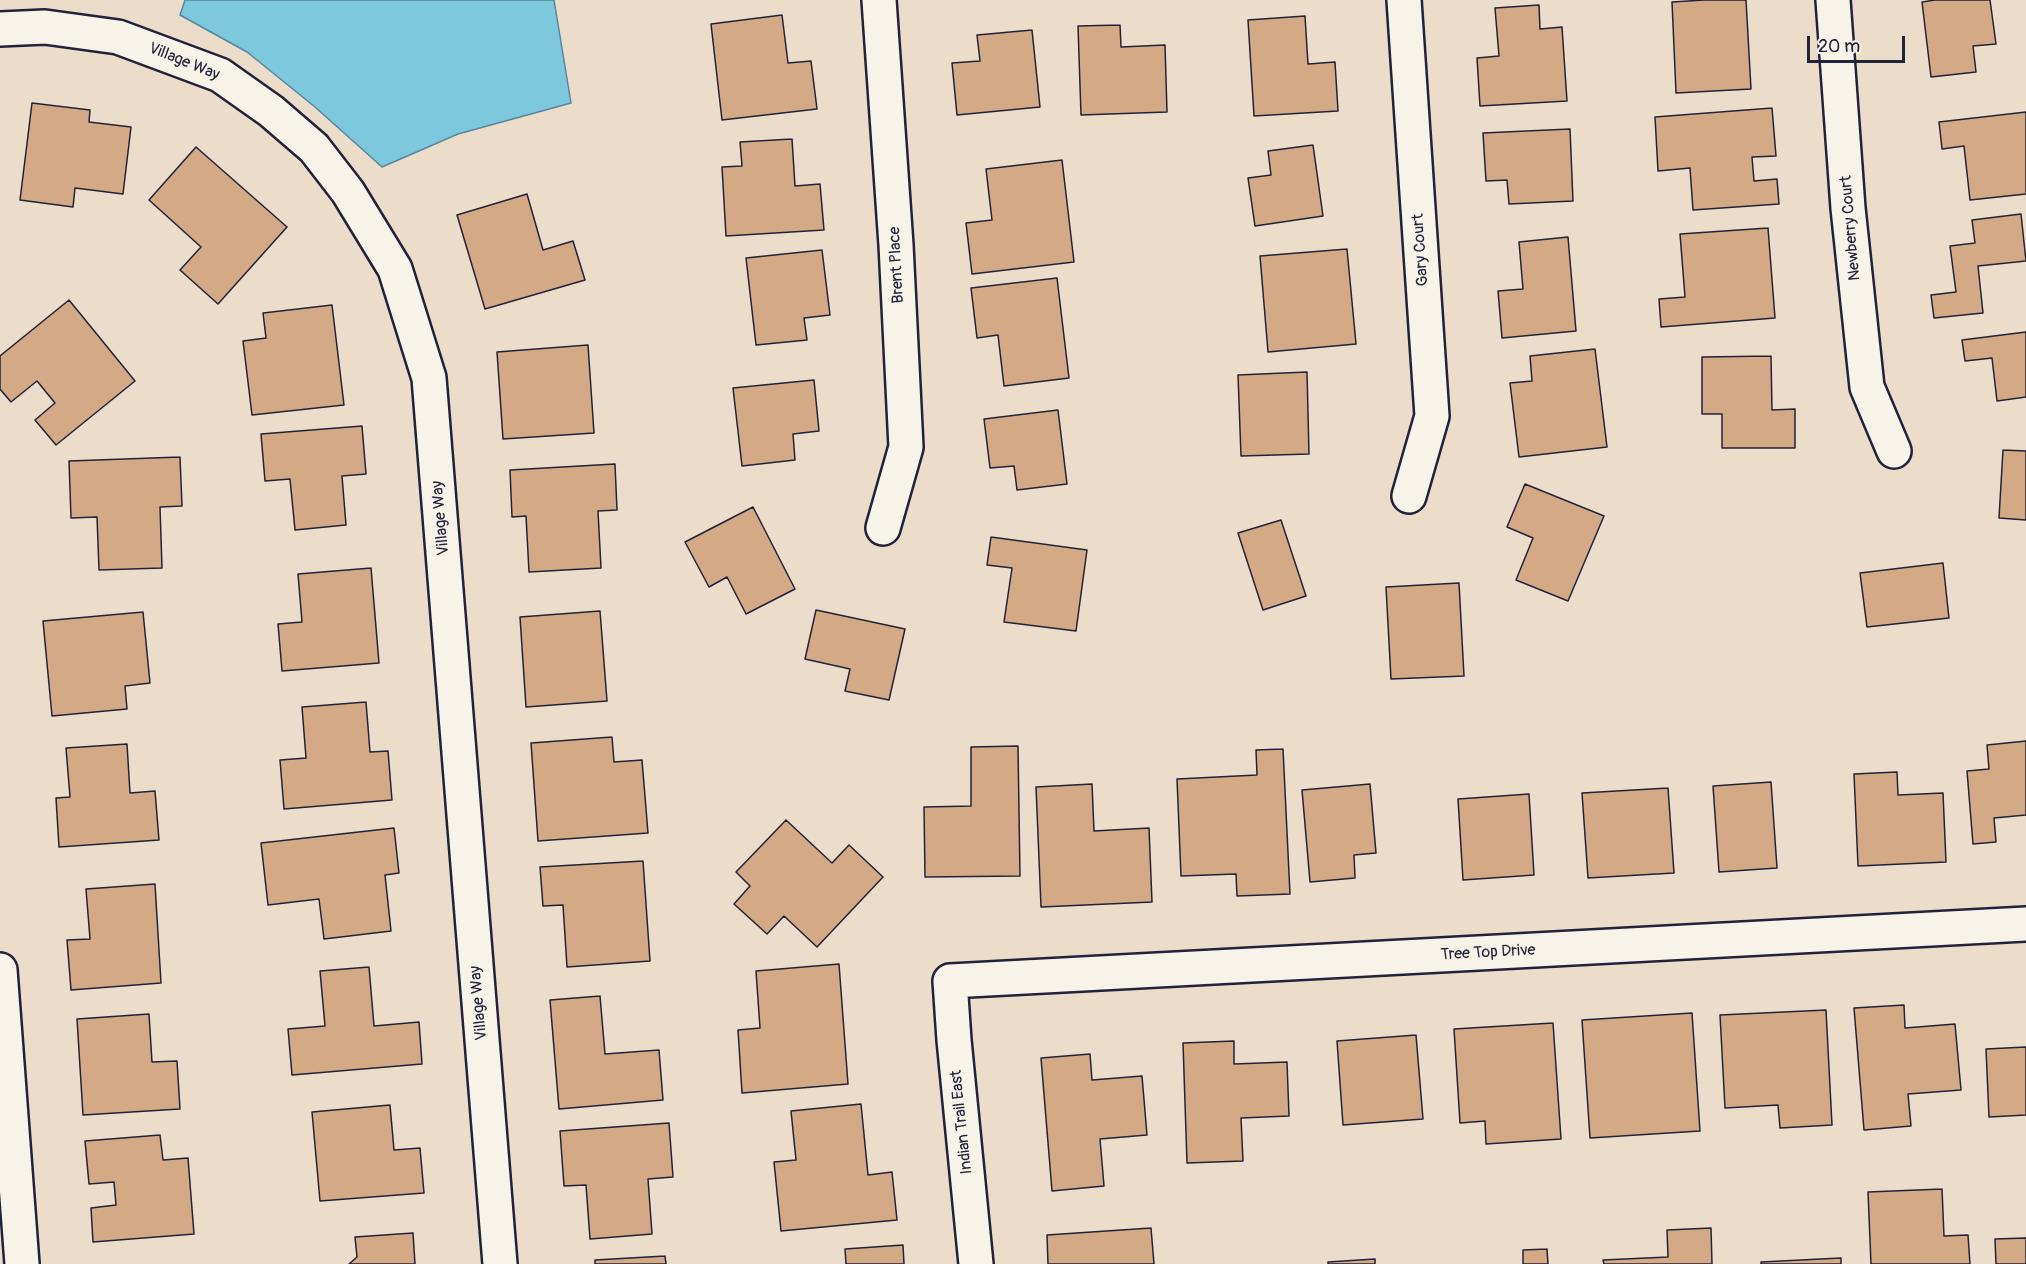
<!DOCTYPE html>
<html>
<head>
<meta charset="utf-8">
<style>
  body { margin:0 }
  #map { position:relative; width:2026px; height:1264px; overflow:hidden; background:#ecddca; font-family:Pangolin,sans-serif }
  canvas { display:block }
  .scale { position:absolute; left:1807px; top:36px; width:98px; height:27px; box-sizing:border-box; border:3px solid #22223b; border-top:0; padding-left:8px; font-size:18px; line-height:21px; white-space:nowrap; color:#22223b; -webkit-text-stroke:4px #f7f3e8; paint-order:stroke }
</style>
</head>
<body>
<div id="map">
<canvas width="2026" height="1264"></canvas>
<div class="scale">20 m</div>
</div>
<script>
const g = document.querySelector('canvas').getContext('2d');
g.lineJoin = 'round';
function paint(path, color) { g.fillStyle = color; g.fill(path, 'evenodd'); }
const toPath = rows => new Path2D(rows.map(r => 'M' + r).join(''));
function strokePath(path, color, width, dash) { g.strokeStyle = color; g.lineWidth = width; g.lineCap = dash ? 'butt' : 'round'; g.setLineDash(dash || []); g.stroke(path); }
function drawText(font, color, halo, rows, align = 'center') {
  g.font = font + ' Pangolin,sans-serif'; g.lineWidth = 4.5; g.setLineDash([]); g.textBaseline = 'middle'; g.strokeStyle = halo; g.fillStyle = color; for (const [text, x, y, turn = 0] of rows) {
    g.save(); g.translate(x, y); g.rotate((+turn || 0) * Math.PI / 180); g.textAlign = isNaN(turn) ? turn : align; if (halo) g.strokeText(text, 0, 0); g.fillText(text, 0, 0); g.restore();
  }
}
const water = toPath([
  [185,0,554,0,571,103,458,134,382,167,315,107,247,52,180,15,185,0]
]);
paint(water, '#7dc8dc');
strokePath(water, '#59869c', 1.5);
const building = toPath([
  [1704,0,1746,0,1751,89,1676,93,1672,2,1704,0],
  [1935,0,1990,0,1996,44,1973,46,1976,72,1931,77,1922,2,1935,0],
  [1539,5,1540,29,1562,27,1567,101,1480,106,1477,58,1499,56,1495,8,1539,5],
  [782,15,788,63,811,61,817,109,722,120,711,24,782,15],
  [1305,16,1308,64,1335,62,1338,111,1254,116,1248,20,1305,16],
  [1120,25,1121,47,1165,45,1167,112,1081,115,1078,26,1120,25],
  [1032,30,1040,107,957,115,952,63,980,61,977,35,1032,30],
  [32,103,90,110,89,122,131,127,123,194,75,188,73,207,20,200,32,103],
  [1772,108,1776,156,1752,157,1754,181,1777,179,1779,204,1693,210,1690,168,1658,171,1655,117,1772,108],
  [2026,112,2026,194,1970,200,1964,146,1942,149,1939,122,2026,112],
  [1570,129,1573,201,1509,204,1507,180,1486,181,1483,133,1570,129],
  [792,139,795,186,820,184,824,230,726,236,722,167,742,166,740,142,792,139],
  [1313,145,1323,216,1255,226,1248,178,1271,175,1268,151,1313,145],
  [196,147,287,227,218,304,180,270,201,247,149,200,196,147],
  [1062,160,1074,262,972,274,966,223,992,220,986,169,1062,160],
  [527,194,543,250,573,241,585,280,485,309,457,215,527,194],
  [2021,214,2026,261,1978,266,1983,313,1934,318,1931,295,1956,292,1950,246,1975,243,1972,220,2021,214],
  [1768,228,1775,318,1661,327,1659,299,1685,297,1680,234,1768,228],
  [1568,237,1576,331,1502,338,1498,291,1523,289,1519,242,1568,237],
  [1347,249,1356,344,1268,352,1260,256,1347,249],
  [822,250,830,315,804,318,807,340,756,345,746,258,822,250],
  [1057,278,1069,378,1004,386,998,335,977,338,971,288,1057,278],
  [69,300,135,381,56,445,35,420,55,403,37,381,11,402,0,389,0,356,69,300],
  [332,305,344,405,252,415,243,341,266,338,263,313,332,305],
  [2026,332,2026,397,1997,401,1992,358,1965,361,1962,340,2026,332],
  [588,345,594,433,503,439,497,352,588,345],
  [1595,349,1607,447,1519,457,1510,383,1532,381,1530,356,1595,349],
  [1771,356,1772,410,1795,409,1795,448,1722,448,1722,414,1702,414,1702,357,1771,356],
  [1307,372,1309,454,1241,456,1238,375,1307,372],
  [814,380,819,431,793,434,795,460,742,466,733,388,814,380],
  [1058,410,1067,484,1017,490,1014,466,990,468,984,419,1058,410],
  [362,426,366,474,342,476,346,525,295,530,290,479,265,481,261,434,362,426],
  [2003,450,2026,451,2026,520,1999,518,2003,450],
  [180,457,182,506,160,507,162,568,99,570,97,517,71,518,69,461,180,457],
  [615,464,617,510,598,511,601,568,529,572,526,516,512,517,510,470,615,464],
  [1525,484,1604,516,1568,601,1516,580,1533,538,1507,527,1525,484],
  [753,507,795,589,746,614,727,577,709,587,685,542,753,507],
  [1281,520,1306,596,1263,610,1238,533,1281,520],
  [991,537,1087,550,1076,631,1004,622,1012,568,987,565,991,537],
  [1943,563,1949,618,1867,627,1860,573,1943,563],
  [371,568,379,663,282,671,278,624,302,622,298,574,371,568],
  [1459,583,1464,676,1391,679,1386,587,1459,583],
  [816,610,905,629,889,700,845,691,850,669,805,659,816,610],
  [600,611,607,701,526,707,520,617,600,611],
  [143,612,150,683,125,686,127,709,52,716,43,621,143,612],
  [366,702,370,752,388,751,392,800,284,809,280,760,306,758,302,707,366,702],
  [612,737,614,762,642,760,648,833,538,841,531,743,612,737],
  [2026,741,2026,815,1994,818,1996,842,1973,844,1967,771,1989,769,1987,745,2026,741],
  [127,744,130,793,155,791,159,840,59,847,56,798,70,797,66,748,127,744],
  [1018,746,1020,876,925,877,924,807,971,806,971,747,1018,746],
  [1283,749,1290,894,1237,896,1236,874,1181,876,1177,779,1257,775,1256,750,1283,749],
  [1897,772,1898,795,1943,793,1946,862,1858,866,1854,774,1897,772],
  [1771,782,1777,868,1719,872,1713,786,1771,782],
  [1092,784,1094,831,1149,828,1152,902,1041,907,1036,787,1092,784],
  [1370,784,1376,853,1354,855,1355,878,1310,882,1302,790,1370,784],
  [1668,788,1674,873,1588,878,1582,793,1668,788],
  [1529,794,1534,875,1463,880,1458,799,1529,794],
  [786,820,832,863,849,845,883,877,817,947,784,916,767,934,734,904,750,886,736,872,786,820],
  [394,828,399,873,385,875,391,931,324,939,319,899,268,905,261,843,394,828],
  [643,861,650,961,567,967,563,905,543,906,540,867,643,861],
  [155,884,161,983,71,990,67,940,90,939,86,889,155,884],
  [839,964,848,1084,742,1093,738,1030,760,1028,756,971,839,964],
  [369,967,374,1026,419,1022,422,1064,292,1075,288,1029,325,1026,320,971,369,967],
  [600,996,605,1054,659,1050,663,1100,559,1109,550,1000,600,996],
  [1904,1005,1905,1028,1955,1024,1961,1090,1908,1094,1911,1126,1864,1130,1854,1008,1904,1005],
  [1826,1010,1832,1125,1780,1128,1778,1105,1725,1108,1720,1015,1826,1010],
  [1692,1013,1700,1131,1590,1138,1582,1020,1692,1013],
  [149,1014,152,1062,177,1061,180,1109,83,1115,77,1019,149,1014],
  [1553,1023,1561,1139,1486,1144,1485,1121,1460,1123,1454,1029,1553,1023],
  [1416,1035,1423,1119,1343,1125,1337,1041,1416,1035],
  [1234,1041,1234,1064,1287,1062,1289,1116,1241,1118,1243,1161,1187,1163,1183,1043,1234,1041],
  [2026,1047,2026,1115,1989,1117,1986,1049,2026,1047],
  [1090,1054,1092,1080,1142,1076,1147,1135,1100,1139,1104,1186,1052,1191,1041,1058,1090,1054],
  [861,1104,868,1175,892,1172,897,1220,781,1231,774,1162,796,1160,791,1111,861,1104],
  [390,1105,394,1150,420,1148,424,1193,320,1201,312,1112,390,1105],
  [669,1123,673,1177,648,1179,652,1234,590,1239,586,1185,564,1186,560,1131,669,1123],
  [160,1135,163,1160,188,1158,194,1234,93,1242,91,1208,116,1205,114,1182,89,1184,85,1141,160,1135],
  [1942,1189,1944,1236,1968,1235,1970,1264,1871,1264,1868,1192,1942,1189],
  [1151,1228,1154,1264,1048,1264,1047,1235,1151,1228],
  [1711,1228,1712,1264,1604,1264,1603,1260,1668,1257,1667,1230,1711,1228],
  [413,1233,415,1264,349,1264,357,1257,355,1237,413,1233],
  [2026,1238,2026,1264,1996,1264,1995,1239,2026,1238],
  [903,1245,904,1264,846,1264,845,1249,903,1245],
  [1547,1249,1548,1264,1523,1264,1523,1250,1547,1249],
  [665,1256,666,1264,595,1264,595,1260,665,1256],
  [1841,1258,1841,1264,1761,1264,1761,1262,1841,1258],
  [1375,1259,1375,1264,1328,1264,1328,1262,1375,1259]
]);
paint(building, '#d4a985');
strokePath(building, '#22223b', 1.5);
const street = toPath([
  [879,0,896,245,906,447,883,528],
  [1404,0,1432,416,1409,496],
  [1833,0,1848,208,1867,387,1894,451],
  [0,29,45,27,118,37,220,75,271,111,314,148,348,192,395,269,429,378,500,1264],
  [0,970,22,1264],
  [976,1264,954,1040,950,981,2026,924]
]);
strokePath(street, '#22223b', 38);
strokePath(street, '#f7f3e8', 33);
drawText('16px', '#22223b', '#f7f3e8', [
  ["Village Way",184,62,22],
  ["Newberry Court",1851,228,-95],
  ["Gary Court",1421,250,-94],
  ["Brent Place",897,265,-93],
  ["Village Way",441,518,-95],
  ["Tree Top Drive",1488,953,-3],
  ["Village Way",479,1003,-95],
  ["Indian Trail East",962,1122,-96]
]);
</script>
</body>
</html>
